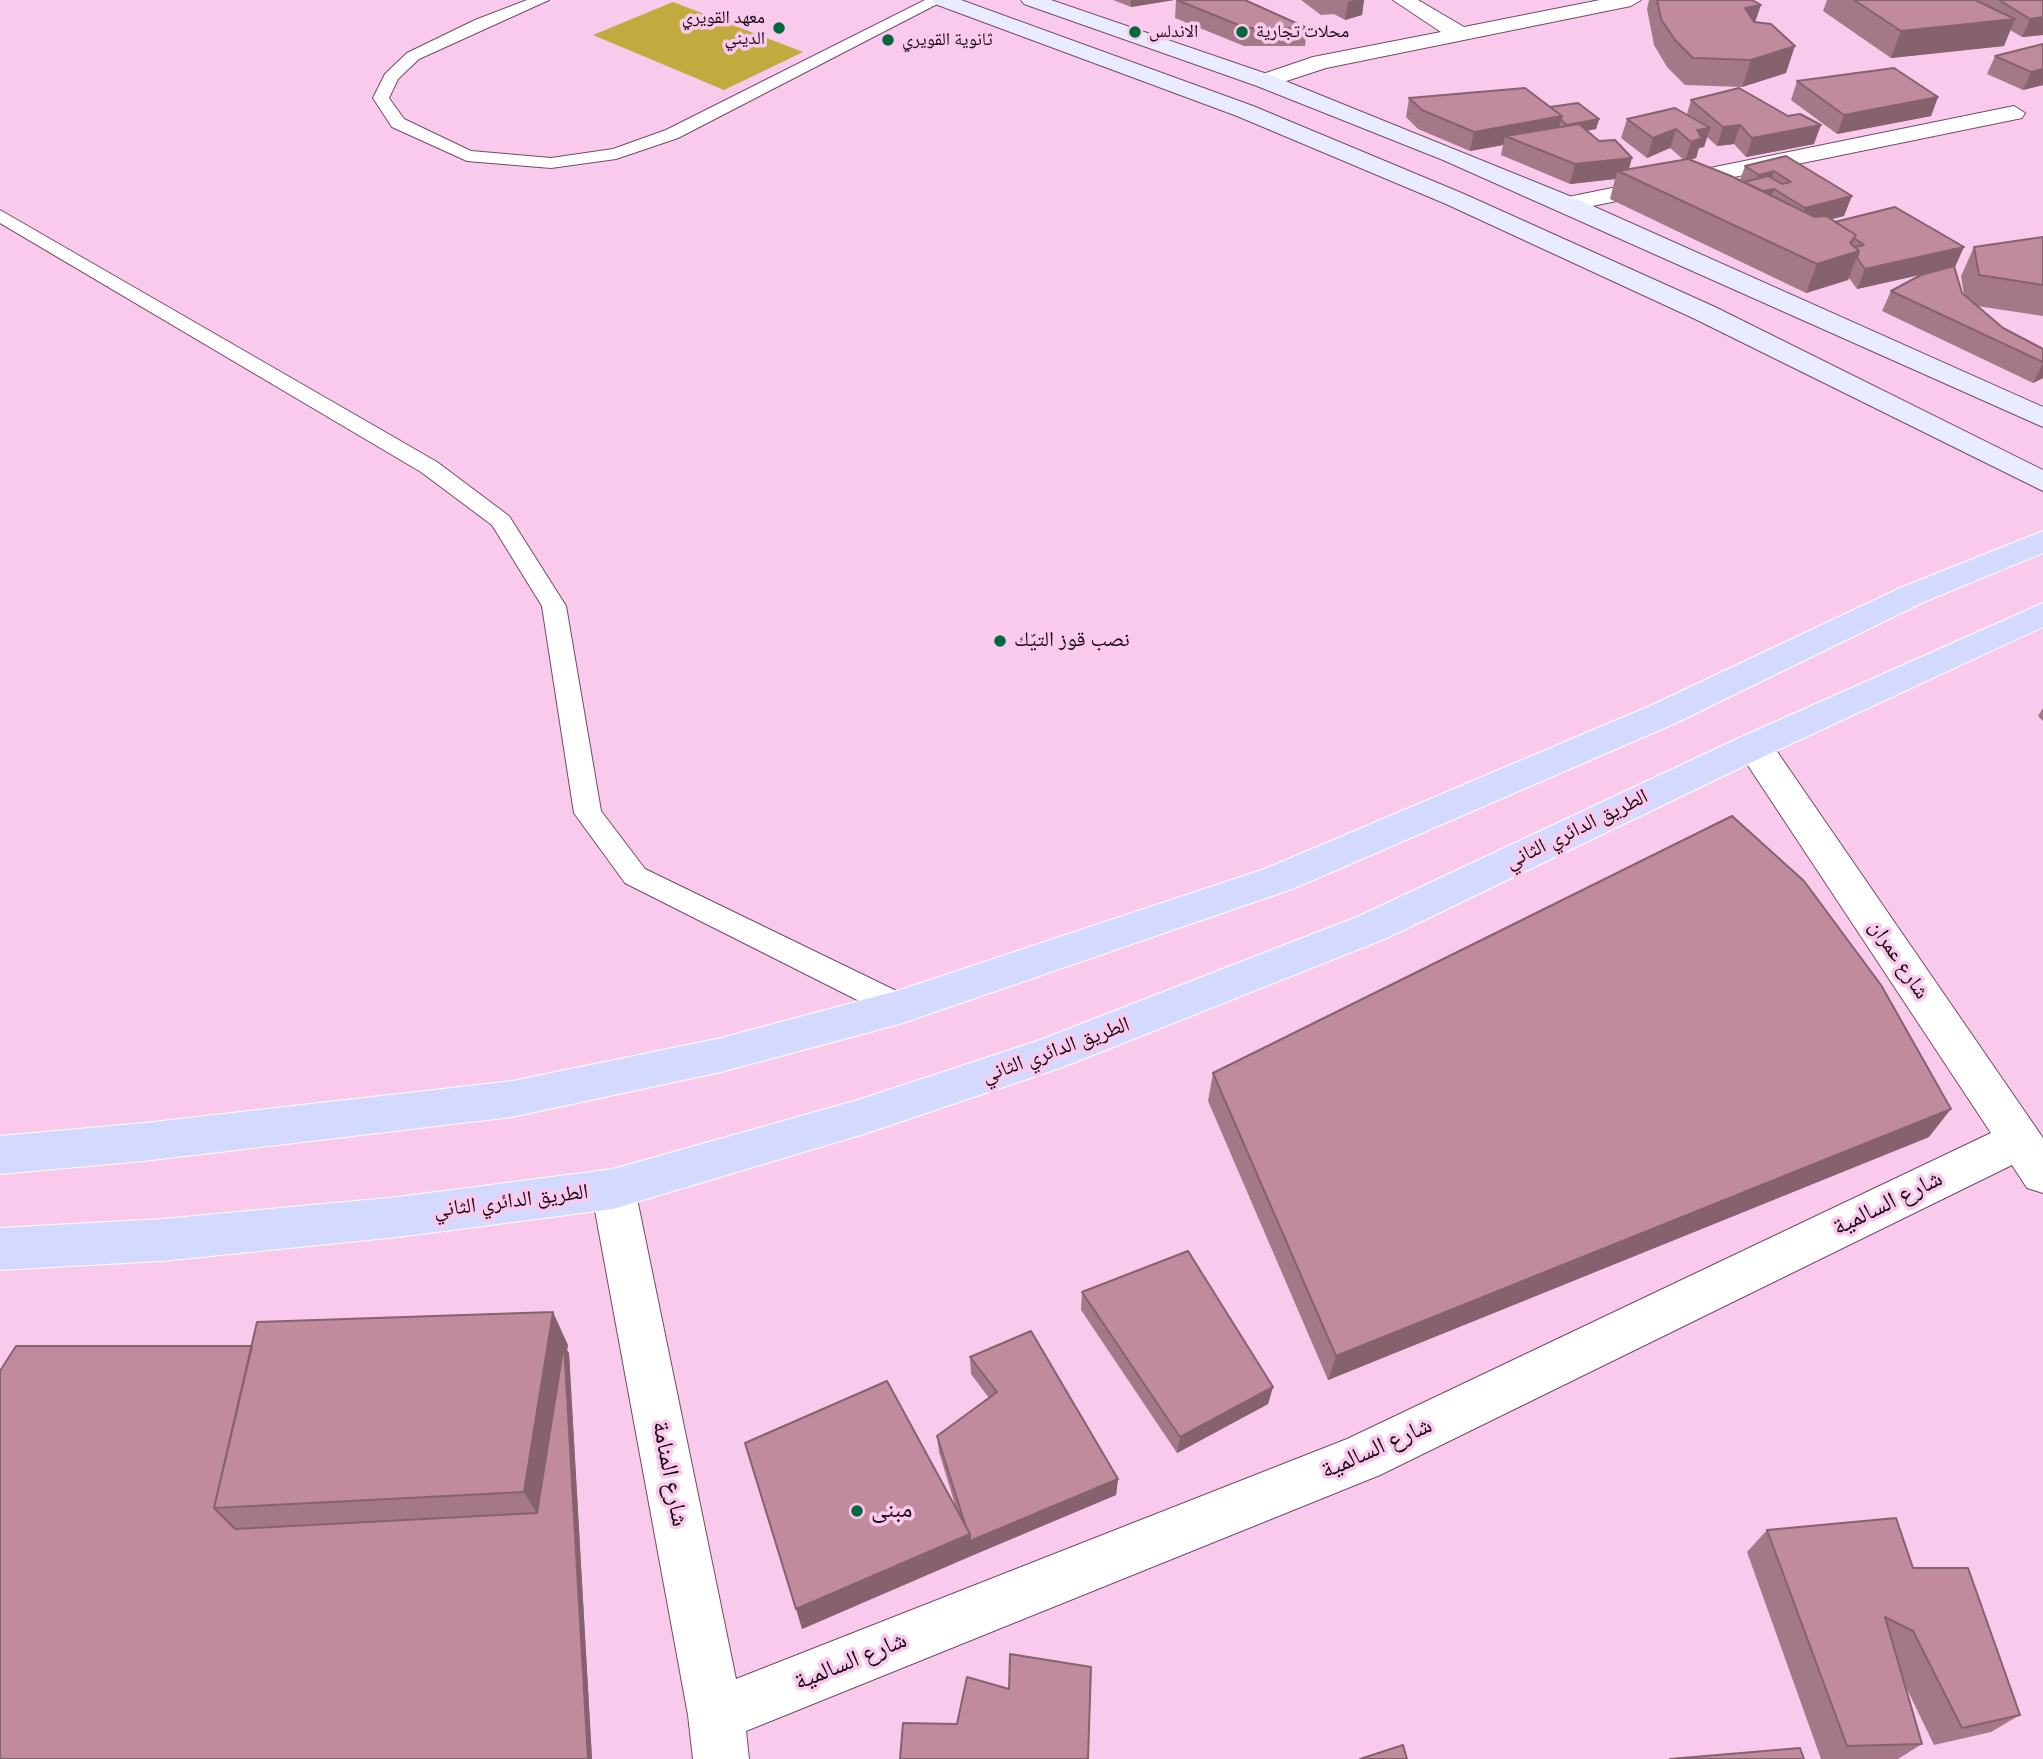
<!DOCTYPE html>
<html>
<head>
<meta charset="utf-8">
<style>
  body { margin:0 }
  canvas { display:block; background:#facaec }
</style>
</head>
<body>
<canvas width="2043" height="1759"></canvas>
<script>
const g = document.querySelector('canvas').getContext('2d');
g.lineJoin = 'round';
function paint(path, color) { g.fillStyle = color; g.fill(path, 'evenodd'); }
const toPath = rows => new Path2D(rows.map(r => 'M' + r).join(''));
function strokePath(path, color, width, dash) { g.strokeStyle = color; g.lineWidth = width; g.lineCap = dash ? 'butt' : 'round'; g.setLineDash(dash || []); g.stroke(path); }
function drawText(font, color, halo, rows, align = 'center') {
  g.font = font + ' "Roboto Condensed","Noto Naskh Arabic",sans-serif'; g.lineWidth = 7; g.setLineDash([]); g.textBaseline = 'middle'; g.strokeStyle = halo; g.fillStyle = color; for (const [text, x, y, turn = 0] of rows) {
    g.save(); g.translate(x, y); g.rotate((+turn || 0) * Math.PI / 180); g.textAlign = isNaN(turn) ? turn : align; if (halo) g.strokeText(text, 0, 0); g.fillText(text, 0, 0); g.restore();
  }
}
paint(toPath([
  [673,2,803,52,724,90,593,35]
]), '#c1aa3e');
const lane = toPath([
  [527,0,549,0,419,59,398,79,389,98,404,119,471,151,551,158,613,149,666,130,925,0,945,0,678,138,616,159,551,168,467,161,392,127,373,98,385,74,407,53,475,20,527,0],
  [0,210,437,462,509,516,566,606,601,811,645,869,911,998,915,1007,911,1016,900,1019,889,1016,625,883,574,813,542,606,492,525,421,472,0,223,0,210]
]);
const street = toPath([
  [1393,0,1418,0,1464,27,1600,0,1641,0,1631,6,1326,68,1265,88,1254,81,1257,76,1313,57,1441,32,1393,0],
  [2014,106,2025,113,2022,118,1568,211,1559,209,1556,204,1559,199,1568,197,2014,106],
  [1754,733,1767,737,2043,1138,2043,1193,2027,1188,2012,1165,1380,1475,746,1731,749,1759,693,1759,688,1715,591,1189,597,1175,613,1169,629,1175,635,1189,736,1679,1347,1439,1991,1133,1741,755,1736,746,1741,737,1754,733]
]);
const secondary = toPath([
  [932,0,961,0,1253,106,1464,194,1715,307,2043,470,2043,491,1695,319,1446,204,1237,116,935,4,932,0],
  [1021,0,1051,0,1273,76,1577,199,2043,407,2043,427,1443,160,1257,86,1024,4,1021,0]
]);
const primary = toPath([
  [2043,531,2043,553,1924,602,1676,723,1295,888,900,1024,721,1072,512,1117,144,1161,0,1174,0,1136,144,1123,512,1081,721,1038,900,990,1267,868,1652,705,1900,588,2043,531],
  [2043,603,2043,627,1767,755,1387,938,1063,1067,861,1135,613,1209,398,1237,162,1261,0,1270,0,1228,162,1219,398,1197,613,1169,861,1099,1037,1041,1359,916,1741,737,2043,603]
]);
strokePath(lane, '#734b68', 2);
strokePath(street, '#734b68', 2);
strokePath(secondary, '#734b68', 2);
strokePath(primary, '#fff', 2);
paint(lane, '#fff');
paint(street, '#fff');
paint(secondary, '#e9ecff');
paint(primary, '#d4daff');
paint(toPath([
  [1113,0,1174,0,1131,7],
  [1176,0,1307,28,1305,46,1244,46,1175,18],
  [1301,0,1364,0,1362,15,1345,20,1334,14,1321,15],
  [1649,0,1752,0,1755,22,1786,73,1742,87,1685,85,1667,67,1654,45,1647,9],
  [1827,0,2043,0,2043,35,2022,37,2010,30,2004,46,1891,58,1823,11],
  [2043,44,2043,85,2023,90,1987,74,1995,56],
  [1797,81,1938,97,1931,116,1837,134,1791,100],
  [1409,98,1550,107,1599,119,1596,129,1587,131,1629,169,1684,160,1670,148,1647,158,1621,138,1627,119,1687,114,1691,100,1814,144,1746,157,1734,144,1717,146,1707,137,1704,147,1699,148,1696,158,1689,160,1740,180,1745,166,1786,156,1844,216,1831,219,1835,222,1955,267,1962,293,1964,295,1961,276,1974,247,2043,237,2043,316,1977,306,2003,328,2043,349,2043,378,2033,383,1882,311,1891,291,1924,274,1857,289,1849,278,1848,280,1806,293,1610,199,1615,179,1570,184,1501,155,1503,145,1470,151,1418,129,1406,117],
  [2043,708,2043,721,2038,716],
  [1213,1073,1929,1137,1328,1380,1208,1101],
  [1082,1292,1273,1387,1268,1404,1177,1453,1081,1310],
  [568,1345,567,1350,569,1353,592,1759,0,1759,252,1346],
  [970,1357,1118,1479,1116,1495,971,1556,802,1629,957,1511,939,1452,937,1436,989,1398,971,1374],
  [1767,1530,1913,1568,2020,1715,1991,1732,1934,1745,1906,1687,1922,1744,1898,1759,1821,1759,1747,1552]
]), '#a57887');
paint(toPath([
  [1131,0,1174,0,1131,7],
  [1355,0,1364,0,1362,15,1345,20,1348,2],
  [1761,5,1752,31,1745,8],
  [2043,17,2043,35,2022,37,2030,19],
  [2015,19,2004,46,1891,58,1901,31],
  [1795,46,1786,73,1742,87,1751,60],
  [2043,69,2043,85,2023,90,2031,72],
  [1938,97,1931,116,1837,134,1844,115],
  [1562,116,1557,135,1505,136,1503,145,1470,151,1474,132],
  [1599,119,1596,129,1565,134,1567,125],
  [1740,125,1734,144,1717,146,1723,127],
  [1821,125,1814,144,1746,157,1752,138],
  [1710,128,1704,147,1699,148,1696,158,1685,161,1691,142,1697,130],
  [1676,129,1670,148,1647,158,1653,138],
  [1632,158,1627,176,1618,171,1615,179,1570,184,1575,164],
  [1774,171,1767,190,1774,189,1767,208,1754,189,1759,175],
  [1852,196,1844,216,1797,228,1805,208],
  [1856,235,1850,249,1859,251,1848,280,1806,293,1817,264,1850,243],
  [1964,247,1955,267,1857,289,1865,269],
  [2043,363,2043,378,2033,383],
  [1951,1109,1929,1137,1328,1380,1336,1356],
  [553,1312,568,1345,567,1350,569,1353,592,1759,588,1759,541,1521,524,1492],
  [1273,1387,1268,1404,1177,1453,1180,1437],
  [1118,1479,1116,1495,971,1556,802,1629,796,1609,970,1534]
]), '#86616e');
const building = toPath([
  [1177,0,1245,0,1307,28,1246,28,1177,0],
  [1657,0,1752,0,1761,5,1745,8,1754,22,1771,24,1795,46,1751,60,1693,58,1675,40,1661,19,1657,0],
  [1854,0,1975,0,2015,19,1901,31,1854,0],
  [1999,0,2043,0,2043,17,2030,19,1999,0],
  [2043,44,2043,69,2031,72,1995,56,2043,44],
  [1894,68,1938,97,1844,115,1797,81,1894,68],
  [1525,88,1562,116,1474,132,1422,110,1409,98,1525,88],
  [1739,88,1788,116,1800,114,1821,125,1752,138,1740,125,1723,127,1691,100,1739,88],
  [1578,103,1599,119,1567,125,1561,120,1562,116,1550,107,1578,103],
  [1675,108,1710,128,1697,130,1702,138,1691,142,1676,129,1653,138,1627,119,1675,108],
  [1579,124,1599,141,1615,140,1632,158,1575,164,1505,136,1579,124],
  [1786,156,1852,196,1805,208,1774,189,1763,191,1744,182,1768,176,1782,184,1791,182,1774,171,1759,175,1745,166,1786,156],
  [1688,159,1731,176,1815,217,1826,216,1856,235,1850,243,1859,251,1817,264,1618,171,1688,159],
  [1895,207,1964,247,1865,269,1857,258,1859,251,1855,247,1864,245,1854,238,1856,235,1835,222,1895,207],
  [2043,237,2043,285,1979,275,1974,247,2043,237],
  [1954,266,1962,293,2003,328,2043,349,2043,362,1891,291,1921,275,1954,266],
  [1732,816,1804,881,1881,985,1951,1109,1336,1356,1213,1073,1732,816],
  [1188,1251,1273,1387,1180,1437,1082,1292,1188,1251],
  [553,1312,524,1492,214,1508,257,1322,553,1312],
  [1031,1331,1118,1479,970,1541,970,1534,966,1527,937,1436,997,1392,970,1357,1031,1331],
  [564,1344,588,1759,0,1759,0,1371,16,1346,252,1346,214,1508,235,1529,537,1513,564,1344],
  [887,1381,970,1534,796,1609,745,1443,887,1381],
  [1896,1518,1913,1568,1968,1568,2020,1715,1962,1728,1913,1631,1885,1617,1922,1744,1847,1746,1767,1530,1896,1518],
  [1010,1654,1091,1667,1088,1759,900,1759,903,1723,957,1724,967,1677,1009,1689,1010,1654],
  [1403,1745,1407,1759,1360,1759,1403,1745],
  [1800,1748,1804,1759,1670,1759,1800,1748]
]);
paint(building, '#c08b9d');
strokePath(building, '#86616e', 2);
for (const [x, y, r, color] of [
  [779,28,7,"#01683e"],
  [1135,32,7,"#01683e"],
  [1242,32,7,"#01683e"],
  [888,40,7,"#01683e"],
  [1000,641,7,"#01683e"],
  [857,1511,7,"#01683e"]
]) { const dot = new Path2D(); dot.arc(x, y, r, 0, 2 * Math.PI); g.fillStyle = color; g.fill(dot); strokePath(dot, '#facaec', 2.5); }
drawText('18px', '#160712', '#facaec', [
  ["معهد القويري",765,18,"right"],
  ["الديني",765,39,"right"],
  ["الاندلس",1149,32],
  ["محلات تجارية",1256,32],
  ["ثانوية القويري",902,40]
], 'left');
drawText('21px', '#160712', '#facaec', [
  ["نصب قوز التيّك",1014,641]
], 'left');
drawText('21px', '#160712', '#facaec', [
  ["الطريق الدائري الثاني",1577,830,-26],
  ["شارع عمران",1898,960,56],
  ["الطريق الدائري الثاني",1056,1051,-20],
  ["الطريق الدائري الثاني",511,1202,-7]
]);
drawText('24px', '#160712', '#facaec', [
  ["شارع السالمية",1888,1204,-26],
  ["شارع السالمية",1377,1449,-24],
  ["شارع المنامة",669,1474,79],
  ["شارع السالمية",851,1662,-22]
]);
drawText('24px', '#160712', '#facaec', [
  ["مبنى",871,1511]
], 'left');
</script>
</body>
</html>
